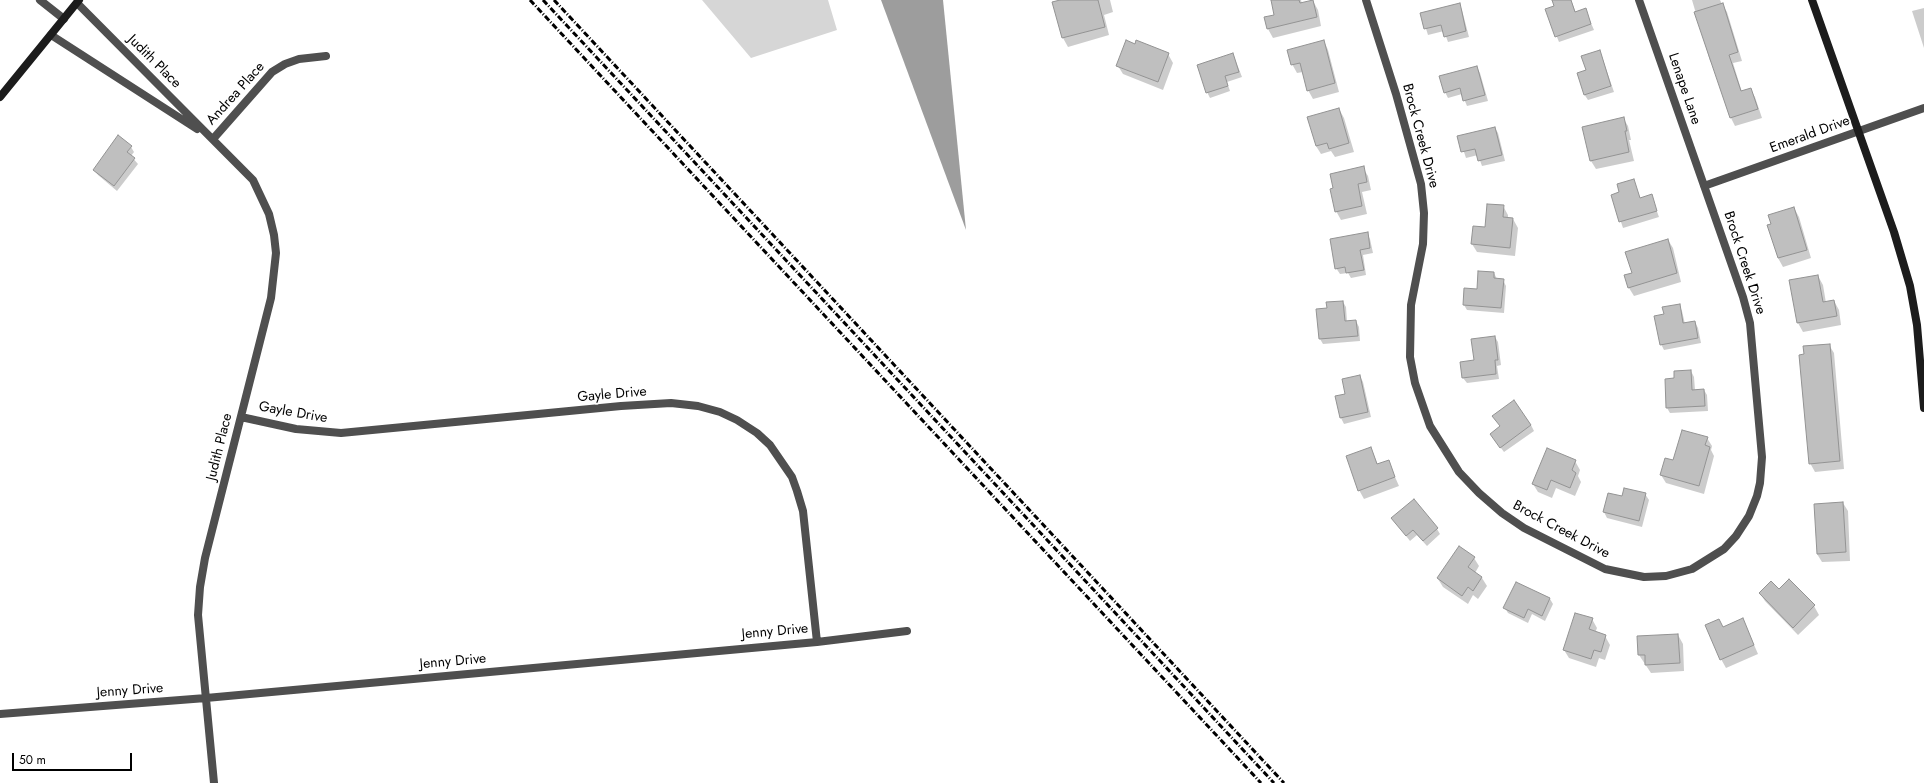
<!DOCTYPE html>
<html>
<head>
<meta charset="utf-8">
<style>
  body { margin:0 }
  #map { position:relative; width:1924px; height:783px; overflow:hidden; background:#fff; font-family:Jost,sans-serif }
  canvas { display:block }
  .scale { position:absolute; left:12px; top:753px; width:120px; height:18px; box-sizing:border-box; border:2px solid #000; border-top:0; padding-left:5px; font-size:12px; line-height:14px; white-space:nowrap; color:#000; -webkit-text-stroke:3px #fff; paint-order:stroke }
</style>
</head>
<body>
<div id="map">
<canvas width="1924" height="783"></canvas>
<div class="scale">50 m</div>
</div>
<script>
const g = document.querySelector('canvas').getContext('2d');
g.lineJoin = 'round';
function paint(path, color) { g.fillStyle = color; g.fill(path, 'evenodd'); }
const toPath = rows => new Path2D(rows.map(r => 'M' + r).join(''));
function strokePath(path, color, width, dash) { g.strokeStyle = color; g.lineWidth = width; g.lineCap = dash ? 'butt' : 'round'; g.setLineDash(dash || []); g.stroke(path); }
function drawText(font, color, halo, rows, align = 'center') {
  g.font = font + ' Jost,sans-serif'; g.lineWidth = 3.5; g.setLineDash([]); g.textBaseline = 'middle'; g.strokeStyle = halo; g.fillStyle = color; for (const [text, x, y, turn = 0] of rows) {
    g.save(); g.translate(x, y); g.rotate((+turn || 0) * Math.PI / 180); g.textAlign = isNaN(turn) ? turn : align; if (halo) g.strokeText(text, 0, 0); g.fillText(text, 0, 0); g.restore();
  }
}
paint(toPath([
  [702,0,828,0,837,30,751,58]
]), '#d6d6d6');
paint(toPath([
  [881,0,943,0,966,230]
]), '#9d9d9d');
paint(toPath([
  [1064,0,1110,0,1113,12,1104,15,1109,35,1068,47,1063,38,1053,3],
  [1272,0,1301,0,1302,4,1313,1,1318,10,1321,26,1273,38,1268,29,1265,18,1276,16],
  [1555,0,1571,0,1576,13,1585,9,1594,30,1559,42,1546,10,1555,7],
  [1692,0,1720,0,1722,4,1727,12,1742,61,1733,63,1742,92,1750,89,1755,97,1762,118,1735,126,1731,118,1715,69,1710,61],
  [1459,4,1462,10,1469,37,1448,42,1444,31,1428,35,1421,13],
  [1924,8,1924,48,1912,11],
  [1324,41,1328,50,1339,92,1313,99,1308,90,1303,72,1297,73,1292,64],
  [1136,45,1168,54,1173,63,1163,90,1123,74,1118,66],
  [1600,51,1614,92,1588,100,1584,94,1587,71],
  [1233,54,1242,77,1227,82,1230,91,1210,98,1207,92],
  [1477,67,1480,73,1488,101,1467,106,1462,94,1448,98,1445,92],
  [1339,109,1344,118,1354,152,1335,157,1331,151,1321,154,1316,146],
  [1623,118,1628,126,1631,140,1629,140,1634,161,1596,169,1591,161],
  [1495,128,1498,133,1505,161,1482,166,1478,155,1466,158,1459,137],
  [131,147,134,152,131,156,138,164,117,191,98,175,94,170],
  [1363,168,1368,176,1371,190,1362,192,1367,214,1341,220,1336,211],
  [1633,181,1640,199,1651,195,1659,217,1623,228,1612,195,1621,193],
  [1503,206,1508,215,1508,219,1513,219,1518,228,1515,256,1477,252,1472,244],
  [1794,208,1799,217,1811,258,1783,267,1778,258,1769,226],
  [1367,233,1370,239,1373,253,1363,255,1366,275,1351,278,1348,273,1340,274,1336,268],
  [1668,240,1673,248,1681,282,1634,296,1629,288,1633,273],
  [1494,273,1497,279,1503,280,1506,286,1504,313,1467,310,1464,305],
  [1818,276,1823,285,1826,303,1834,301,1839,310,1841,325,1803,332,1798,323,1790,281],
  [1343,302,1346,307,1347,322,1356,321,1359,327,1360,341,1323,344,1320,339,1328,309],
  [1679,305,1682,311,1685,324,1695,322,1698,328,1701,343,1664,350,1661,344,1665,315],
  [1495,337,1498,342,1501,365,1497,366,1499,379,1467,383,1463,378],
  [1829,345,1834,353,1844,469,1815,472,1810,463],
  [1691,371,1694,377,1695,390,1704,390,1707,395,1708,411,1670,413,1667,408,1675,379],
  [1360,376,1363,382,1371,417,1344,424,1341,418,1336,397,1346,394],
  [1531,425,1534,431,1504,452,1495,440],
  [1707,438,1712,446,1711,450,1714,456,1704,494,1666,483,1661,475,1674,462],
  [1371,448,1378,465,1388,461,1399,486,1364,499,1359,490],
  [1575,461,1580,470,1578,476,1581,482,1575,496,1556,488,1552,498,1538,492,1533,484],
  [1608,494,1622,498,1645,494,1649,500,1642,527,1607,518,1604,512],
  [1843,503,1848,511,1850,561,1822,562,1817,554],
  [1393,519,1437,529,1440,534,1427,546,1417,535,1410,541],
  [1474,558,1479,566,1475,573,1482,578,1487,586,1478,599,1473,595,1468,604,1443,587,1438,579],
  [1789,580,1814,606,1819,615,1798,635,1765,601,1760,593,1779,591],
  [1550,599,1553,604,1545,621,1532,614,1528,623,1508,613,1505,608],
  [1592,619,1597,628,1595,633,1605,636,1610,645,1605,660,1599,658,1596,667,1569,658,1564,650],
  [1743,619,1758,654,1726,668,1721,659,1723,628],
  [1678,635,1683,644,1684,671,1651,673,1639,655]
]), '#0003');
const building = toPath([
  [1060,0,1098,0,1105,27,1062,38,1052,2,1060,0],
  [1271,0,1299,0,1300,3,1313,0,1317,17,1267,29,1264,17,1274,15,1271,0],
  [1552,0,1571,0,1575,12,1586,8,1591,24,1555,37,1545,9,1554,6,1552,0],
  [1460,3,1466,31,1444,37,1441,25,1424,29,1420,13,1460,3],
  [1723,3,1738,52,1729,55,1741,91,1751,88,1758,109,1730,118,1694,12,1723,3],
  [1126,40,1135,44,1136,40,1169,53,1158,82,1116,66,1126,40],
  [1324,40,1335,83,1307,91,1300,63,1291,65,1287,50,1324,40],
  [1600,50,1611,86,1584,95,1577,73,1586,70,1581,56,1600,50],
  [1233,53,1239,72,1225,76,1228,86,1206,93,1197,65,1233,53],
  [1477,66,1485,95,1463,101,1460,88,1444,93,1439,76,1477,66],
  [1339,108,1349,143,1329,149,1327,143,1316,146,1307,117,1339,108],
  [1624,117,1627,131,1625,131,1629,152,1590,161,1582,127,1624,117],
  [1495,127,1502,155,1478,161,1475,149,1461,152,1457,136,1495,127],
  [118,135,132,146,127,152,135,158,114,186,93,170,118,135],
  [1364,166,1367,182,1358,184,1362,206,1335,212,1330,189,1333,188,1330,174,1364,166],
  [1634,179,1640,198,1652,194,1657,211,1619,222,1611,195,1619,192,1617,184,1634,179],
  [1487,204,1504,205,1503,217,1513,218,1510,248,1471,244,1473,226,1485,227,1487,204],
  [1794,207,1807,250,1778,258,1767,225,1771,224,1768,215,1794,207],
  [1368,232,1370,248,1360,250,1364,270,1346,273,1345,267,1335,269,1330,239,1368,232],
  [1668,239,1677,273,1628,288,1624,275,1632,273,1625,252,1668,239],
  [1478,271,1494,272,1494,278,1504,279,1501,308,1463,305,1464,288,1477,289,1478,271],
  [1818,275,1823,302,1834,300,1837,316,1797,323,1789,280,1818,275],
  [1343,301,1345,321,1356,320,1358,336,1319,339,1316,309,1327,308,1326,302,1343,301],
  [1680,304,1683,323,1695,321,1698,338,1660,345,1654,316,1664,314,1662,307,1680,304],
  [1495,336,1498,360,1495,360,1496,374,1462,378,1460,362,1474,360,1471,339,1495,336],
  [1830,344,1840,461,1809,464,1799,355,1804,354,1803,346,1830,344],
  [1691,370,1692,390,1704,389,1705,406,1666,408,1665,379,1674,378,1674,371,1691,370],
  [1360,375,1368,412,1340,418,1335,396,1345,394,1342,379,1360,375],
  [1514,400,1531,425,1500,448,1490,434,1500,426,1492,416,1514,400],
  [1682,430,1708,437,1705,445,1710,447,1699,486,1660,475,1665,458,1673,460,1682,430],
  [1371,447,1377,464,1389,460,1395,477,1358,491,1346,456,1371,447],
  [1547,448,1576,460,1572,470,1576,473,1570,488,1551,480,1547,490,1532,484,1547,448],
  [1624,488,1646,493,1639,521,1603,512,1608,493,1622,496,1624,488],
  [1414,499,1438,528,1423,541,1413,530,1406,536,1391,518,1414,499],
  [1843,502,1846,552,1817,554,1814,504,1843,502],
  [1459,546,1475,557,1468,567,1482,577,1473,591,1468,587,1462,596,1437,578,1459,546],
  [1789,579,1815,605,1793,628,1759,593,1771,581,1779,589,1789,579],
  [1516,582,1550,598,1542,616,1528,609,1524,618,1503,608,1516,582],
  [1575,613,1593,618,1589,629,1606,635,1601,652,1594,650,1591,659,1563,650,1575,613],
  [1743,618,1754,645,1720,660,1705,625,1719,619,1723,627,1743,618],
  [1678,634,1680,663,1645,665,1645,655,1638,655,1637,636,1678,634]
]);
paint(building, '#bfbfbf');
strokePath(building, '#939393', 1);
strokePath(toPath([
  [40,0,64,19],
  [1366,0,1396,94,1421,184,1424,213,1423,244,1411,305,1410,357,1415,383,1430,426,1459,472,1479,493,1502,513,1524,528,1605,569,1644,577,1666,576,1692,569,1724,549,1736,536,1749,516,1757,496,1760,483,1762,457,1750,323,1743,297,1639,0],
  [77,3,253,180,269,214,274,235,276,253,271,298,205,558,200,587,198,615,214,783],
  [51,35,197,129],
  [213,139,272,72,285,64,299,59,326,56],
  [1704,186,1924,108],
  [241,417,296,429,341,433,621,406,671,403,698,406,720,412,737,420,757,433,770,445,792,477,797,491,803,511,817,642],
  [0,714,206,698,817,642,907,631]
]), '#4f4f4f', 8);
strokePath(toPath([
  [1812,0,1894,232,1910,286,1917,325,1924,408],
  [0,97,79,0]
]), '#1c1c1c', 8);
strokePath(toPath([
  [530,0,1261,783],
  [543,0,1274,783],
  [554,0,1284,783]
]), '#000', 3, [6, 2, 1, 2]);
drawText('14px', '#000', '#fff', [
  ["Judith Place",154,62,45],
  ["Lenape Lane",1684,89,71],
  ["Andrea Place",236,94,-48],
  ["Emerald Drive",1810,135,-20],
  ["Brock Creek Drive",1420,136,75],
  ["Brock Creek Drive",1744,263,72],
  ["Gayle Drive",612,395,-5],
  ["Gayle Drive",293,413,10],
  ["Judith Place",220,447,-76],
  ["Brock Creek Drive",1561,530,28],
  ["Jenny Drive",775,632,-5],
  ["Jenny Drive",453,662,-5],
  ["Jenny Drive",130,691,-4]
]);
</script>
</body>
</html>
